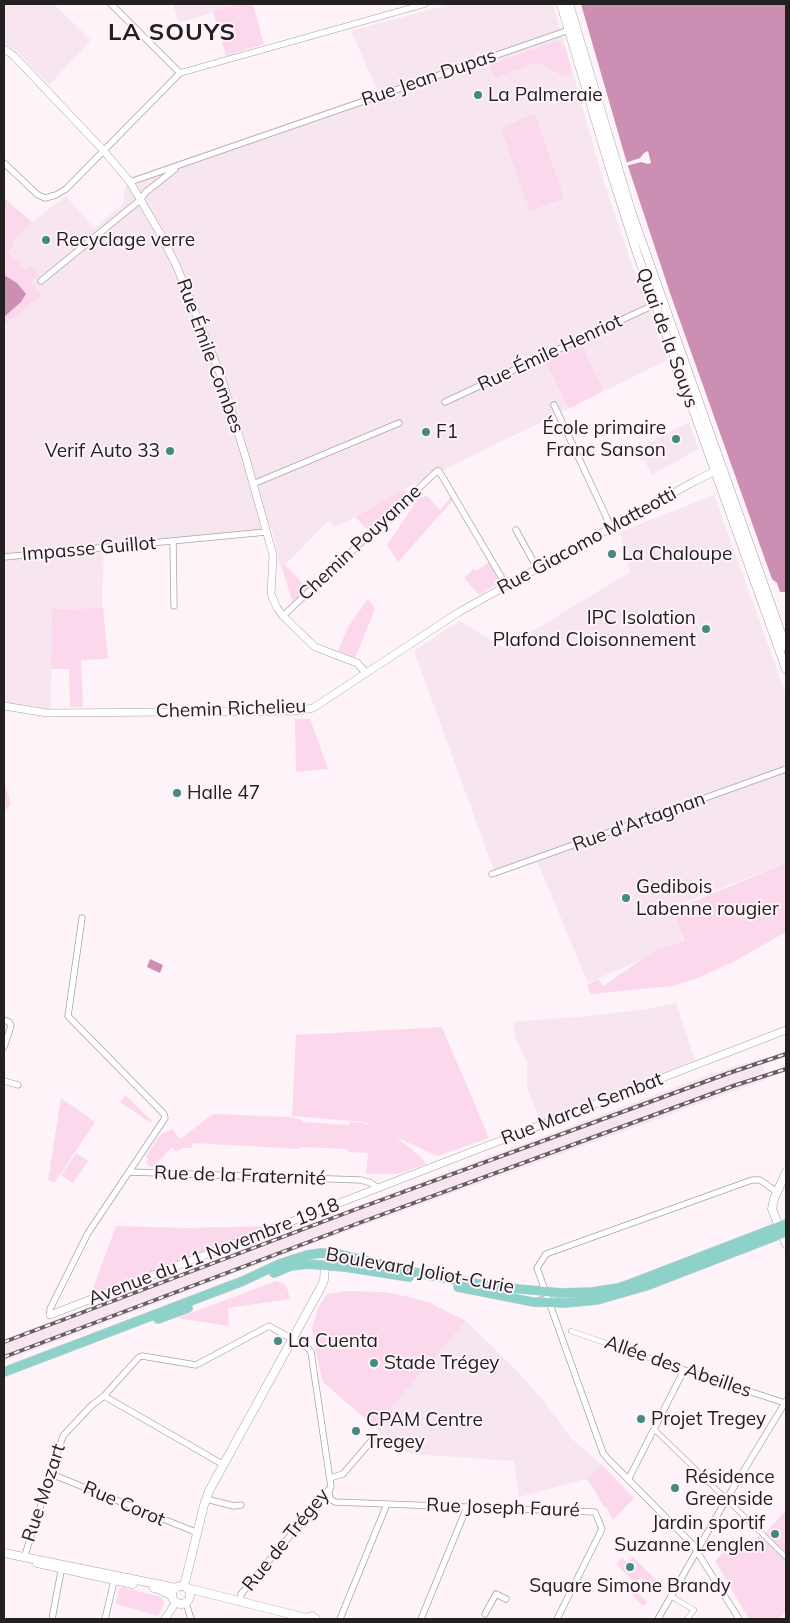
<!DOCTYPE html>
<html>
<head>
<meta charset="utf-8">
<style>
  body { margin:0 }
  #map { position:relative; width:790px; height:1623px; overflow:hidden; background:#fdf3f9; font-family:Mulish,sans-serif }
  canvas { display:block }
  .frame { position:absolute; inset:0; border:5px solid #242022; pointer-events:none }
</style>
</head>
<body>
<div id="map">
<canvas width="790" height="1623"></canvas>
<div class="frame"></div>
</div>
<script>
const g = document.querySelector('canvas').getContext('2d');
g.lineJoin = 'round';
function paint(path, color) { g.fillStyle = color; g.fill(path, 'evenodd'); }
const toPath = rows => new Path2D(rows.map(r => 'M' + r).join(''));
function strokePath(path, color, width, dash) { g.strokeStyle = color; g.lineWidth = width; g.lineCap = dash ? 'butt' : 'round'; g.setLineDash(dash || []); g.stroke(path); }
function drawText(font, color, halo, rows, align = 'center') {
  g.font = font + ' Mulish,sans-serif'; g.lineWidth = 4; g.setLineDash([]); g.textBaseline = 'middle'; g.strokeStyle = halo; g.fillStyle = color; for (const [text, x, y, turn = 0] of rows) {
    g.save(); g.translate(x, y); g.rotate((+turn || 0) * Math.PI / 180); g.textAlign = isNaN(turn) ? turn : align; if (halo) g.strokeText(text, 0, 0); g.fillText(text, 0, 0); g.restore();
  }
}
paint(toPath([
  [4,4,54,4,91,40,49,85,18,52,4,43],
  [173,4,239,4,179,23],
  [451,4,553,4,604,183,630,259,667,360,556,415,404,489,355,517,335,527,328,521,281,569,272,529,104,544,102,608,52,609,51,709,33,709,4,702,4,326,42,295,4,253,4,248,32,222,66,196,94,228,123,204,125,188,134,176,378,92,351,31],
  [689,422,698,449,652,475,644,460,641,461,636,450],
  [714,495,786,695,786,863,672,907,683,941,588,983,537,861,496,876,414,651,459,621,505,648,630,572,620,532],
  [676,1003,695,1060,541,1122,527,1088,527,1061,516,1040,513,1022,589,1016,648,1009],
  [761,1058,767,1079,765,1080,317,1242,4,1361,4,1339,469,1164,714,1073],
  [466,1321,517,1371,540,1397,572,1439,602,1465,590,1478,519,1497,514,1461,414,1454,393,1448,375,1427]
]), '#f7e5ef');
paint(toPath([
  [238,4,253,4,264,44,226,56,213,12],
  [556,41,562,44,566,49,572,72,563,76,537,62,494,78,490,65],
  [535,113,564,198,530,211,501,128],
  [4,198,32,222,12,243,14,245,7,251,26,271,32,266,39,274,31,282,42,295,4,326],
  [581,344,603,391,569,409,545,361],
  [404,489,408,493,368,530,355,517],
  [419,493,423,498,426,495,440,510,451,497,453,500,398,562,387,545,418,499,417,496],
  [489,562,500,582,479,595,464,578,474,569,476,571],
  [285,565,308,589,293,604,282,568],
  [368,599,375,609,355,658,338,651,348,627],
  [103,608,108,659,81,660,83,707,70,707,69,669,51,669,52,609],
  [295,719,310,719,328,769,296,772],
  [4,781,11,805,5,810,4,810],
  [786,863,786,932,733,962,698,978,672,986,591,994,587,985,598,979,603,986,654,951,684,941,673,910],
  [442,1027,489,1138,437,1156,396,1137,420,1156,427,1164,398,1174,366,1174,368,1153,348,1152,348,1149,300,1147,300,1149,193,1143,191,1148,182,1148,176,1152,172,1147,153,1167,149,1166,146,1163,148,1159,146,1156,160,1135,172,1129,180,1139,209,1117,215,1114,289,1117,302,1120,302,1122,349,1125,350,1122,364,1123,375,1127,365,1122,292,1116,296,1035],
  [125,1095,152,1121,151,1123,120,1102],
  [61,1098,95,1122,55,1182,48,1180],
  [76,1153,88,1161,73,1183,61,1175],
  [116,1226,188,1228,273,1226,91,1294],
  [276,1281,283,1283,287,1288,290,1299,228,1308,229,1326,177,1318],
  [345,1291,383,1292,409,1297,430,1303,466,1321,375,1427,323,1382,314,1344,312,1327,319,1306,327,1294],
  [602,1465,634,1498,613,1520,606,1507,603,1506,595,1491,587,1479],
  [786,1510,786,1612,778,1619,749,1619,715,1561,733,1542,744,1552,758,1537,760,1539],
  [633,1557,663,1587,657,1593,641,1577,635,1583,616,1564,622,1558,627,1563],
  [627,1582,647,1602,643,1606,623,1585],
  [122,1587,161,1597,164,1604,158,1616,116,1604,119,1589]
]), '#fcd8ed');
paint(toPath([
  [581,4,786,4,786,592,780,592,777,583,772,579,670,293,626,160],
  [4,275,17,283,26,294,21,302,4,317],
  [150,959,163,965,160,973,147,967]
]), '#cc8eb3');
paint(toPath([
  [648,151,651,163,648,164,641,162,626,166,625,163,640,158,644,153]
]), '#fdf3f9');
const pedestrian = toPath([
  [571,1331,684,1370],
  [654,1429,786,1557],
  [671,1596,694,1610,687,1619]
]);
const minor = toPath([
  [111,4,180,73],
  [4,163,38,195,45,198,56,195,66,189,180,73,425,4],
  [130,182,572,29],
  [41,281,140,200,146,192,175,169],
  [445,402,658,303],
  [554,405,611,527],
  [253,484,399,423],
  [516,530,537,568],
  [173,542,174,606],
  [4,557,266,532],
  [283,616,437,471,439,471,506,585],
  [492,874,786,769],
  [4,1020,9,1022,11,1026,4,1047],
  [4,1081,18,1085],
  [129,1172,361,1180,371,1183,378,1188],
  [509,1294,534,1295,542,1293],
  [50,1315,50,1309,88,1233,165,1118,164,1114,68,1016,82,918],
  [104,1396,224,1465],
  [51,1474,198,1533],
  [330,1478,343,1474,372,1440],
  [628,1480,684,1370,785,1403],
  [329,1491,330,1499,335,1502,595,1512,602,1529,557,1619],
  [206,1499,234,1506,241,1505],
  [24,1558,63,1436,91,1406,104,1396,139,1357,142,1356,196,1365,269,1326,308,1348,311,1352,331,1487,241,1594,240,1602],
  [186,1603,191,1619],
  [485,1614,496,1594,506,1599],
  [52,1619,62,1566],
  [105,1619,115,1577],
  [340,1619,387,1504],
  [421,1619,467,1507],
  [658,1619,726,1500,786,1401],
  [739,1619,693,1545,608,1459,603,1453,537,1268,546,1254,752,1180,760,1180,777,1192]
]);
const tertiary = toPath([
  [4,49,14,56,104,151,130,182,161,235,177,267,221,376,247,462,273,555,271,594,277,608,283,616,315,647,357,663,366,673],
  [4,706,47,713,299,711,313,708,459,612,695,481,719,469],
  [50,1315,786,1030],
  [165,1619,176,1602]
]);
const secondary = toPath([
  [561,4,610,169,638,256,786,669],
  [569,4,631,211,786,647],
  [786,1172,774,1199,772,1209,786,1244],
  [4,1553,176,1588],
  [37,1563,133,1584],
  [184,1586,204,1505,209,1491,321,1287,324,1280,325,1265,346,1263,372,1265],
  '172 1595a9 9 0 1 1 18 0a9 9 0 1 1-18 0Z',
  [154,1588,163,1591,172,1596],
  [187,1588,306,1618,312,1616,316,1619]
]);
const primary = toPath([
  [274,1273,291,1266,307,1264,345,1267,409,1277],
  [458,1287,534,1302,565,1303,597,1300,646,1286,786,1232],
  [158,1319,188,1308],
  [4,1372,243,1281,279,1264,307,1255,321,1253,338,1254,427,1275,496,1287,561,1293,592,1292,618,1288,630,1284,786,1224]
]);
strokePath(pedestrian, '#aba2a7', 5.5);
strokePath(minor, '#aba2a7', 7);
strokePath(tertiary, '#aba2a7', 8);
strokePath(secondary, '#aba2a7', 9);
strokePath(primary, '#d3d2d3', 10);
strokePath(pedestrian, '#fff', 4.5);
strokePath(minor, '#fff', 5.5);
strokePath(tertiary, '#fff', 7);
strokePath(secondary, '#fff', 8);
strokePath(primary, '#8ed1ca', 9);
const rail = toPath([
  [4,1342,354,1210,729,1073,786,1054],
  [4,1357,359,1223,733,1086,786,1069]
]);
strokePath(rail, '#666063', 4);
strokePath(rail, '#fdf3f9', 2, [5.5]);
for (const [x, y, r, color] of [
  [478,95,5,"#448a82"],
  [46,240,5,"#448a82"],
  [426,432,5,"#448a82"],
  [676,439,5,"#448a82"],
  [170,451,5,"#448a82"],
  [612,554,5,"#448a82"],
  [706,629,5,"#448a82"],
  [177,793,5,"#448a82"],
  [626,898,5,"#448a82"],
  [278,1341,5,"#448a82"],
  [374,1363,5,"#448a82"],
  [641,1419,5,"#448a82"],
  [356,1431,5,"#448a82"],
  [675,1488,5,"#448a82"],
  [775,1534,5,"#448a82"],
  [630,1567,5,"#448a82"]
]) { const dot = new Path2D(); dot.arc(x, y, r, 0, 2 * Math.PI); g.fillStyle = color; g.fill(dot); strokePath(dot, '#fdf3f9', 2); }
drawText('19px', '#242022', '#fdf3f9', [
  ["Rue Jean Dupas",429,78,-19],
  ["Quai de la Souys",667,338,70],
  ["Rue Émile Henriot",550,353,-25],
  ["Rue Émile Combes",210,356,70],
  ["Rue Giacomo Matteotti",587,541,-29],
  ["Chemin Pouyanne",360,543,-43],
  ["Impasse Guillot",89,549,-5],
  ["Chemin Richelieu",231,709,-2],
  ["Rue d'Artagnan",639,822,-20],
  ["Rue Marcel Sembat",582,1109,-21],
  ["Rue de la Fraternité",240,1176,2],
  ["Avenue du 11 Novembre 1918",214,1252,-21],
  ["Boulevard Joliot-Curie",420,1271,10],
  ["Allée des Abeilles",678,1367,19],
  ["Rue Mozart",44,1493,-72],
  ["Rue Corot",124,1504,23],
  ["Rue Joseph Fauré",503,1508,2],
  ["Rue de Trégey",286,1540,-51]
]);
drawText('19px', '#242022', '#fdf3f9', [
  ["La Palmeraie",488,95],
  ["Recyclage verre",56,240],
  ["École primaire",666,428,"right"],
  ["Franc Sanson",666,450,"right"],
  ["F1",436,432],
  ["Verif Auto 33",160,451,"right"],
  ["La Chaloupe",622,554],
  ["IPC Isolation",696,618,"right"],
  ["Plafond Cloisonnement",696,640,"right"],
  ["Halle 47",187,793],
  ["Gedibois",636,887],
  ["Labenne rougier",636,909],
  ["La Cuenta",288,1341],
  ["Stade Trégey",384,1363],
  ["Projet Tregey",651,1419],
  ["CPAM Centre",366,1420],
  ["Tregey",366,1442],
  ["Résidence",685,1477],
  ["Greenside",685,1499],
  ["Jardin sportif",765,1523,"right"],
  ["Suzanne Lenglen",765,1545,"right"],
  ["Square Simone Brandy",630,1586,"center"]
], 'left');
g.letterSpacing = '1px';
drawText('bold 24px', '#242022', '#fdf3f9', [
  ["LA SOUYS",172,33]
]);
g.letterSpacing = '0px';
</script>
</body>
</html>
